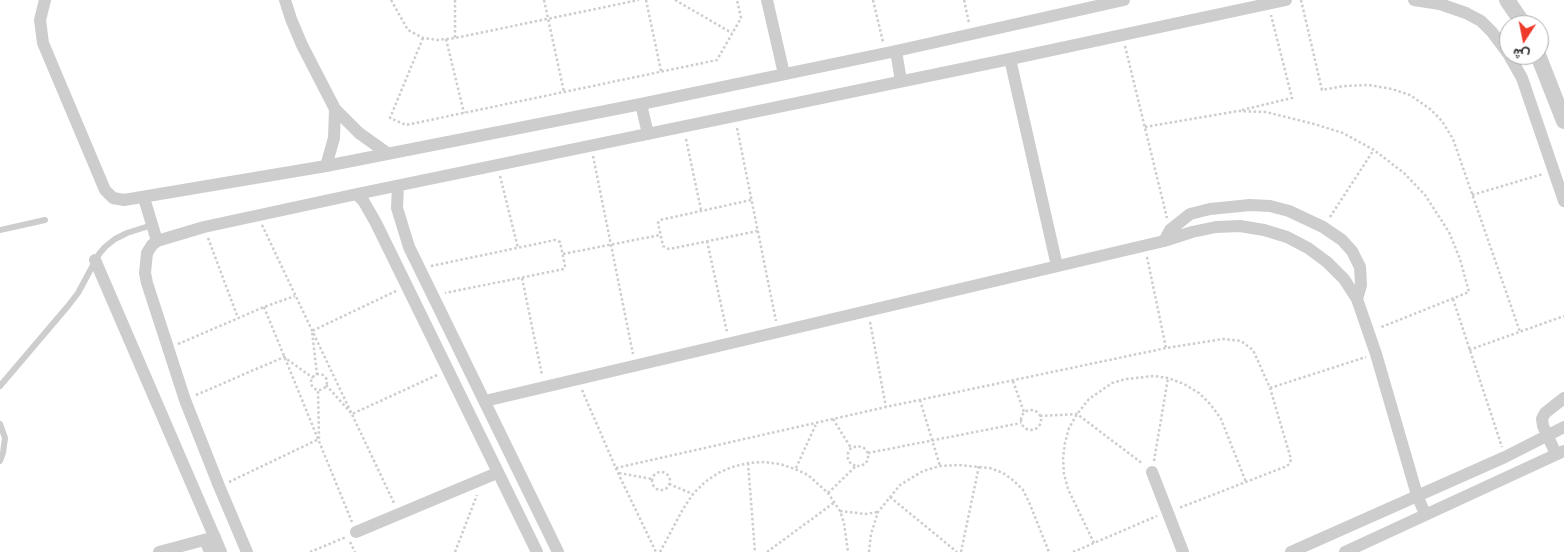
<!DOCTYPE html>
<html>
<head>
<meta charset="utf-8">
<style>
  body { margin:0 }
  #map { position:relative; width:1564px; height:552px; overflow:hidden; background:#fff; font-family:"Alegreya Sans",Vazirmatn,sans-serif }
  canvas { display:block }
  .north { position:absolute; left:1499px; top:15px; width:50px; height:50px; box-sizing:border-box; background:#fff; border:1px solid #acacac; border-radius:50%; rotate:191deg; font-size:14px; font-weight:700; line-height:20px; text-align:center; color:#303030 }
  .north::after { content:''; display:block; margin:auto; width:18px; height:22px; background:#ef3929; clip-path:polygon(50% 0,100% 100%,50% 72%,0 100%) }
</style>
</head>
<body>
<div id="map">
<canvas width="1564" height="552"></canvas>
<div class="north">ش</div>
</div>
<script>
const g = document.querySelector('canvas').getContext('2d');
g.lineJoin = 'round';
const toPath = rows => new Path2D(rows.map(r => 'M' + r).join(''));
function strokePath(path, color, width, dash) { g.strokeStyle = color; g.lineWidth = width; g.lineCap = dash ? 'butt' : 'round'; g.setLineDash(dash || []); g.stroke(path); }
strokePath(toPath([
  [391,0,408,30,423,38,438,40,455,38,639,0],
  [455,0,455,38],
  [544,0,564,92],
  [646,0,661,71],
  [675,0,732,33],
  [873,0,883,42],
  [964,0,969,23],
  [1301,0,1322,90,1344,86,1369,85,1392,89,1410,95,1430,109,1442,121,1453,139,1520,332],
  [423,38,390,118,406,125,717,60,741,18,737,0],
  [446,39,464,113],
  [1125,46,1167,218],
  [1242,110,1292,98,1271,15],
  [1145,127,1238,111,1266,112,1314,124,1343,133,1374,150,1404,173,1425,195,1449,232,1460,259,1469,292,1379,328],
  [737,128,776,321],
  [686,139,701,210],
  [593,156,633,354],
  [500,176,518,248],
  [1472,195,1543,174],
  [751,200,660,220,658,223,663,246,669,249,758,231],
  [1330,217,1373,151],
  [262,225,395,505],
  [208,238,238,318],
  [707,241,727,332],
  [563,254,660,235],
  [1147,257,1166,348],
  [431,266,555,240,560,242,565,266,564,269,445,293],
  [522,278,542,375],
  [1453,299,1502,447],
  [264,307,352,522],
  [870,322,886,407],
  [178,344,264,307,295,296],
  [1469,350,1564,316],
  '311 382a8 8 0 1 1 16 0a8 8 0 1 1-16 0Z',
  [317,375,312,331,396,291],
  [1013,381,1024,412],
  [326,385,352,414,437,375],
  [1270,388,1366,357],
  [582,390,618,473,656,552],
  [196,395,284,357,313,378],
  [920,400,940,466],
  '1021 420a10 10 0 1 1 20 0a10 10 0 1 1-20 0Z',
  [1040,416,1077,414,1143,464],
  [833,419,851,448],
  [868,453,1021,423],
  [1154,461,1168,378],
  [748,463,755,552],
  [616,468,886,407,1166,348,1223,339,1241,341,1253,350,1270,388,1291,459,1290,463,1287,466,1179,508],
  [796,468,817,422],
  '652 481a9 9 0 1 1 18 0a9 9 0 1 1-18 0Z',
  [619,473,652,479],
  [229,482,319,439,318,390],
  [669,484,693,494],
  [828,493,856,466,861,466,866,463,868,459,868,453,864,448,858,446,851,448,848,453,848,459,851,464,856,466],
  [890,497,957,552],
  [840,511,865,514,878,512],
  [350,542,355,552],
  [1094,543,1068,489,1064,474,1063,458,1065,443,1069,428,1077,414,1089,399,1112,383,1126,379,1154,376,1168,378,1184,384,1199,393,1211,405,1221,419,1246,482],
  [310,552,346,537],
  [455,552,477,495],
  [660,552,683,509,693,494,705,482,718,473,732,467,748,463,764,462,780,464,795,469,808,475,828,493,840,511,844,523,848,552],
  [767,552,835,502],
  [869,552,871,534,878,512,900,485,923,471,940,466,959,465,990,468,1003,473,1014,481,1023,490,1029,502,1049,552],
  [961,552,979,466],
  [1073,552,1157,516]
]), '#cdcdcd', 2.5, [2.5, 2.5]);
strokePath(toPath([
  [0,230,45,220],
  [0,386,68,306,78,293,99,254,105,247,115,239,127,233,152,225],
  [0,424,5,438,3,453,0,461]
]), '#cdcdcd', 6);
strokePath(toPath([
  [45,0,40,20,43,43,105,190,113,198,124,200,326,166,641,104,896,51,1124,0],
  [285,0,291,19,302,45,335,109,359,133,387,153],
  [767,0,784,74],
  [1414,0,1440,4,1466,13,1481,21,1492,32,1509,55],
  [896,51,901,81],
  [1509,55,1522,78,1564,201],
  [1010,59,1057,266],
  [641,104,648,134],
  [326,166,334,138,335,109],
  [398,186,397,208,409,247,558,552],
  [357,194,364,202,376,223,537,552],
  [144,198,157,241],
  [1164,241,1170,230,1190,214,1210,209,1250,205,1270,206,1289,211,1323,227,1342,240,1352,251,1360,267,1361,285,1357,299],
  [95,260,221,552],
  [485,401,1164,241,1192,232,1216,227,1240,226,1264,230,1287,237,1308,248,1327,262,1344,279,1357,299,1376,354,1417,495,1425,514],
  [1556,454,1543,426,1542,419,1545,413,1564,398],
  [1152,472,1183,552],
  [356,532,497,473],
  [205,540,210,552],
  [159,552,215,537],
  [247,552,219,486,185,400,147,283,145,273,147,253,152,245,157,241,204,227,357,194,1010,59,1286,0],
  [1291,552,1505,457,1564,427],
  [1345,552,1564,451]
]), '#cdcdcd', 12);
strokePath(toPath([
  [1507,0,1524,25],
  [1538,55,1564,121]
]), '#cdcdcd', 16);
</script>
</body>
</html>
